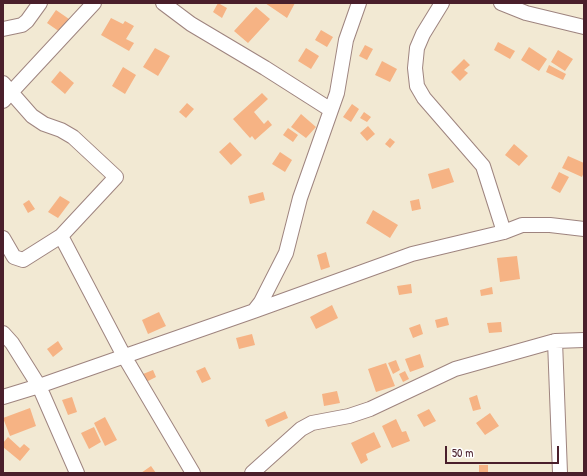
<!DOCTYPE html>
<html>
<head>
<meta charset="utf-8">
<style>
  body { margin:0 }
  #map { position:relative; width:587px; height:476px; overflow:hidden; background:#f2e9d3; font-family:"Patrick Hand",sans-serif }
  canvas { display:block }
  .frame { position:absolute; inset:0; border:4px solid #4a1f2b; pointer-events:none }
  .scale { position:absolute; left:445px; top:446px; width:114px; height:18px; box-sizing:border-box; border:2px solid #4a1f2b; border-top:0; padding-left:5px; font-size:12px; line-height:14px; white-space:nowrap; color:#4a1f2b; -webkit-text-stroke:3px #fff; paint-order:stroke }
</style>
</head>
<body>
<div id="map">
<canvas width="587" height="476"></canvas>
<div class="frame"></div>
<div class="scale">50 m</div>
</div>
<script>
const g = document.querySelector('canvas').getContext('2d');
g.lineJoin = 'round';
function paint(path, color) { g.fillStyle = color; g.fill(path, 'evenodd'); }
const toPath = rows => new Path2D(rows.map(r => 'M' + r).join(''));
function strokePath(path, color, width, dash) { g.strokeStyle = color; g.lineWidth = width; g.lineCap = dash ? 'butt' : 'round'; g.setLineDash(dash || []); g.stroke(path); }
paint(toPath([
  [218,3,227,8,222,18,213,12],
  [265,3,295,3,287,18],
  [256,7,270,19,248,43,234,31],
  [56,10,69,19,60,32,47,23],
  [111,18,123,24,125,21,134,26,126,39,134,43,129,51,101,35],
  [321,30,333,37,327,47,315,40],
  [498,42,515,51,510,59,494,50],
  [365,45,373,49,367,60,359,56],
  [529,47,547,59,539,71,521,60],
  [155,48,170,56,158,76,143,67],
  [306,48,319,56,311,69,298,61],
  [558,50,573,59,565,71,551,62],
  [464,59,470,65,464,70,468,73,460,81,451,72],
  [382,61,397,69,390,82,375,75],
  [549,65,566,74,563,80,546,72],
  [123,67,136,75,125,94,112,86],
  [60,71,74,83,65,94,51,82],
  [262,93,268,99,254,112,264,124,268,120,272,125,255,140,252,136,250,138,233,119],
  [187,103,194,109,186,118,179,112],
  [352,104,359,109,351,122,343,117],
  [364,112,371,117,367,122,360,118],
  [301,114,316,127,306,138,291,127],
  [368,126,375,134,367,141,360,133],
  [288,128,298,135,293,142,283,135],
  [390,138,395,142,390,148,385,144],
  [230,142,242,155,231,165,219,152],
  [514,144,528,156,519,166,505,155],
  [280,152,292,160,285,172,272,164],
  [568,156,584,163,584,172,582,177,562,168],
  [449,168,454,182,432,189,428,174],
  [559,172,569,177,560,193,551,188],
  [263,192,265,200,250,204,248,196],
  [60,196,70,202,58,218,48,212],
  [419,199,421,209,412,211,410,201],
  [29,200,35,209,28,213,23,204],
  [373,210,398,225,390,238,366,223],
  [326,252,330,267,321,270,317,255],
  [517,256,520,279,500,282,497,258],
  [411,284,412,293,399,295,397,286],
  [492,287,493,294,481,296,480,290],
  [332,305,338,318,316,329,310,317],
  [159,312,166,326,148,334,142,320],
  [447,317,449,325,437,328,435,320],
  [501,322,502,332,489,333,487,323],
  [420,324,423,334,413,338,409,328],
  [252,334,255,345,239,349,236,338],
  [58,341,63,349,53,357,47,349],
  [420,354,424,367,410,372,405,359],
  [396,360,400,370,393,374,388,363],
  [386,363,395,386,376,392,368,369],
  [205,367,211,379,202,383,196,371],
  [153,370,156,377,146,382,143,374],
  [405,371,409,379,403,382,399,374],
  [337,391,340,403,324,406,322,394],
  [477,395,481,409,473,411,469,398],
  [72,397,77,412,68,415,62,400],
  [30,408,36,426,10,436,3,418],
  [429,409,436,421,424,427,417,415],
  [285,411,288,418,268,427,265,420],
  [490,413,499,426,485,435,476,423],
  [105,417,117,440,105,446,94,423],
  [396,419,402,432,406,431,410,441,392,448,382,426],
  [94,427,101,442,89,449,81,433],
  [374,432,381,447,366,454,368,460,361,464,351,443],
  [8,437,20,448,24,444,30,449,20,461,3,447,3,443],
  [479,465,488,465,488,473,479,473],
  [151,466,156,473,141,473]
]), '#f6b384');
const street = toPath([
  [163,3,191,24,265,68,331,110],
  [442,3,423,34,417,48,415,68,417,86,424,98,483,166,504,232],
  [501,3,526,13,584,27],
  [3,29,22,25,27,21,40,3],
  [3,83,32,116,44,124,61,130,73,137,116,177,61,236,23,260,14,257,3,238],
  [3,101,94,3],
  [61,236,124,356,193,473],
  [254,311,261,302,286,253,300,198,337,93,346,40,359,3],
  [3,333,12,343,39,386,77,473],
  [555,341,560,473],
  [3,397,39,386,254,311,412,254,504,232,522,225,550,225,584,229],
  [252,473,301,429,312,423,349,416,370,409,455,369,555,341,584,340]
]);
strokePath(street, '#9e847f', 16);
strokePath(street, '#fff', 14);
</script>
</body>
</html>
